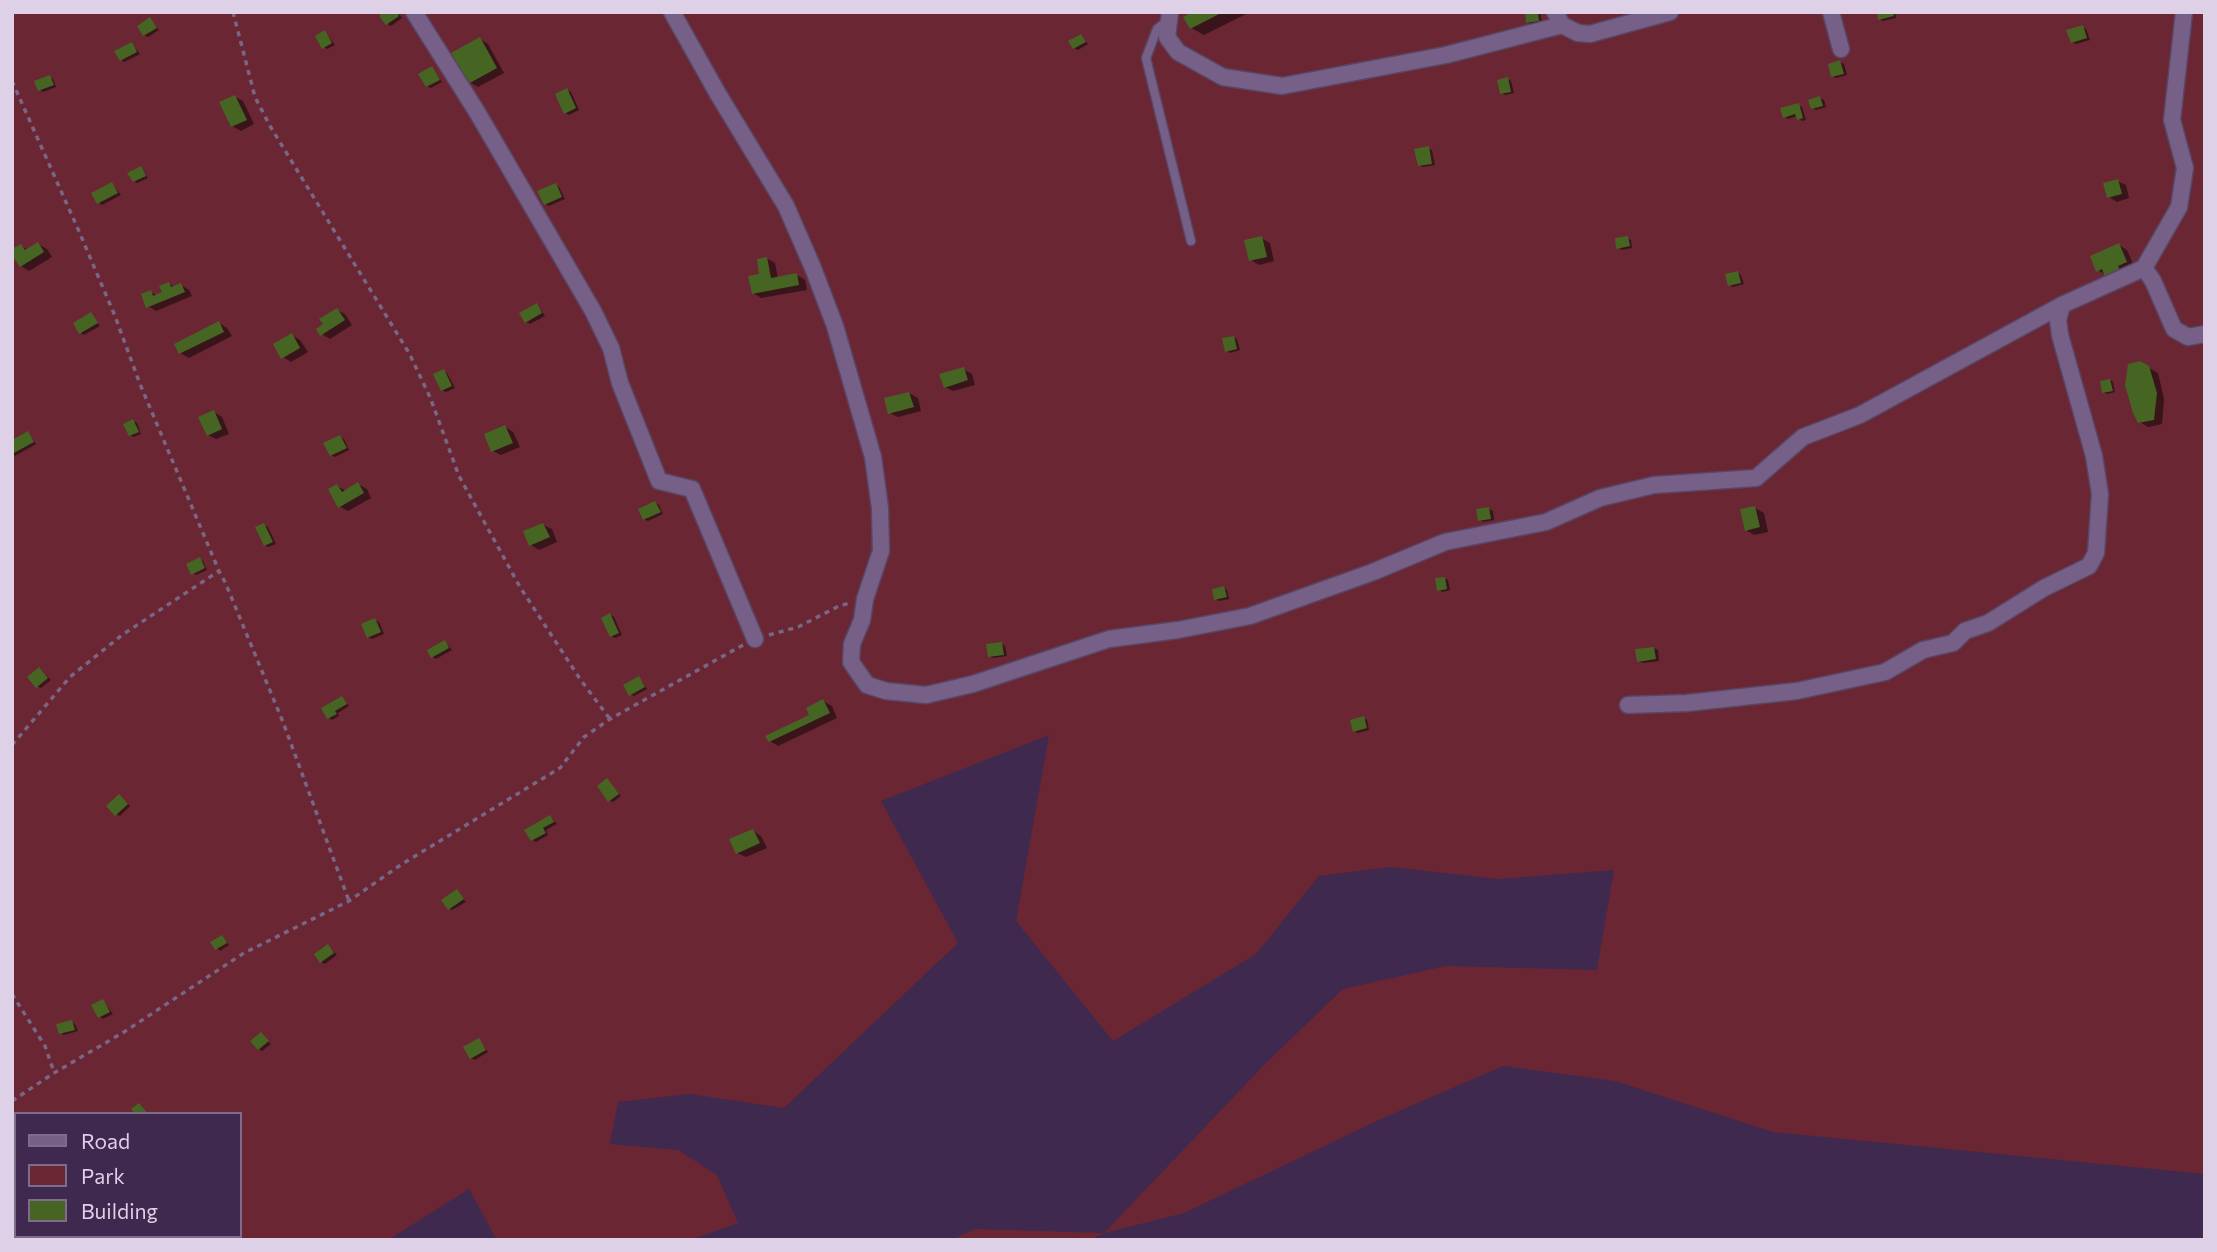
<!DOCTYPE html>
<html>
<head>
<meta charset="utf-8">
<style>
  body { margin:0 }
  #map { position:relative; width:2217px; height:1252px; overflow:hidden; background:#3f294e; font-family:Commissioner,sans-serif }
  canvas { display:block }
  .frame { position:absolute; inset:0; border:14px solid #ddd0e7; pointer-events:none }
  .legend { position:absolute; left:14px; top:1112px; width:228px; height:126px; box-sizing:border-box; background:#3f294e; border:2px solid #7e6c8b; margin:0; padding:9px 12px; list-style:none; font-size:21px; color:#ddd0e7 }
  .legend li { display:flex; align-items:center; gap:14px; height:35px }
  .legend b { width:35px; border:2px solid #7e6c8b }
</style>
</head>
<body>
<div id="map">
<canvas width="2217" height="1252"></canvas>
<div class="frame"></div>
<ul class="legend">
<li><b style="height:9px;background:#776088"></b>Road</li>
<li><b style="height:19px;background:#6b2634"></b>Park</li>
<li><b style="height:19px;background:#466522"></b>Building</li>
</ul>
</div>
<script>
const g = document.querySelector('canvas').getContext('2d');
g.lineJoin = 'round';
function paint(path, color) { g.fillStyle = color; g.fill(path, 'evenodd'); }
const toPath = rows => new Path2D(rows.map(r => 'M' + r).join(''));
function strokePath(path, color, width, dash) { g.strokeStyle = color; g.lineWidth = width; g.lineCap = dash ? 'butt' : 'round'; g.setLineDash(dash || []); g.stroke(path); }
paint(toPath([
  [12,12,2205,12,2205,1174,1773,1132,1615,1081,1503,1066,1383,1118,1184,1213,1104,1233,1091,1240,951,1240,975,1229,1104,1233,1267,1062,1343,989,1446,966,1597,970,1614,870,1498,879,1391,867,1319,876,1256,954,1113,1041,1016,921,1049,735,881,801,958,943,784,1108,690,1094,618,1102,610,1144,678,1150,717,1175,738,1223,691,1240,497,1240,469,1189,388,1240,12,1240],
  [16,1114,240,1114,240,1236,16,1236]
]), '#6b2634');
paint(toPath([
  [386,12,397,12,402,18,391,26,387,24],
  [1197,12,1250,12,1204,35,1191,28],
  [1526,12,1540,12,1542,23,1531,24,1527,22],
  [1879,12,1895,12,1896,18,1883,21,1880,19],
  [150,19,159,30,148,37,144,35],
  [2082,27,2086,29,2090,40,2076,44,2072,42],
  [325,32,335,45,327,49,324,47],
  [1081,36,1088,44,1078,50,1074,48],
  [480,39,488,44,504,73,478,87,469,82],
  [132,44,140,54,124,62,121,60],
  [1840,62,1844,64,1847,75,1836,78,1833,76],
  [432,68,442,82,431,88,427,86],
  [50,77,53,79,56,87,43,92,40,90],
  [1508,79,1511,81,1514,93,1505,95,1502,93],
  [567,90,571,92,579,110,569,115,565,113],
  [235,97,243,101,254,124,241,131,232,126],
  [1820,98,1824,100,1826,107,1816,110,1813,108],
  [1798,105,1802,107,1806,120,1802,121,1797,116,1788,119,1785,117],
  [1428,148,1432,150,1435,165,1423,167,1419,165],
  [141,168,148,178,137,183,134,181],
  [2117,181,2126,185,2129,198,2117,202,2109,197],
  [112,184,121,195,102,205,99,203],
  [556,185,559,187,565,199,549,206,545,204],
  [1261,238,1270,243,1274,261,1259,265,1251,260],
  [1627,238,1631,240,1632,248,1622,250,1618,247],
  [38,244,47,249,52,257,29,271,21,266,21,246,28,250],
  [2119,245,2127,250,2134,266,2115,280,2098,270],
  [766,258,775,263,778,279,797,275,805,280,807,290,761,298,753,293],
  [1738,273,1741,275,1744,284,1733,287,1730,285],
  [169,284,175,287,181,285,189,290,192,296,156,311,148,306,150,292,158,296,164,293],
  [537,305,545,316,530,324,526,322],
  [337,310,345,314,352,325,330,339,322,334,325,325],
  [91,314,100,326,84,335,81,333],
  [219,323,227,328,232,336,189,358,180,353],
  [292,335,300,340,308,352,291,362,283,357],
  [1233,337,1237,339,1240,350,1230,353,1226,350],
  [2140,363,2158,373,2164,399,2162,424,2148,427,2140,422],
  [963,369,972,374,975,385,953,391,945,387],
  [444,371,447,373,455,388,446,392,442,390],
  [2110,380,2113,382,2115,392,2107,394,2104,392],
  [909,393,918,398,921,411,898,417,890,413],
  [214,412,222,417,229,434,216,439,208,435],
  [133,421,137,423,141,434,134,437,130,435],
  [505,427,513,432,520,447,501,455,493,451],
  [28,433,36,444,15,456,12,454,12,442],
  [340,437,344,439,349,450,335,457,331,455],
  [358,484,367,489,371,498,348,511,339,506,337,486,346,491],
  [655,503,659,505,663,514,648,521,644,519],
  [1755,508,1764,513,1768,532,1754,535,1746,530],
  [1489,509,1493,511,1494,520,1483,522,1480,520],
  [264,525,268,527,276,544,268,547,265,545],
  [543,525,552,529,557,542,539,550,531,545],
  [200,559,203,561,207,570,196,575,192,573],
  [1445,578,1448,580,1450,590,1443,592,1439,590],
  [1224,588,1227,590,1229,599,1219,601,1216,599],
  [610,615,614,617,622,635,615,638,611,636],
  [375,620,379,622,384,634,372,639,368,637],
  [445,642,452,650,436,659,433,657,429,651],
  [1002,644,1005,646,1007,656,993,658,990,656],
  [1654,648,1658,650,1659,661,1643,663,1639,661],
  [40,669,51,680,41,688,37,686],
  [639,678,647,689,634,696,630,694],
  [342,698,349,706,338,713,339,716,332,720,329,718],
  [823,701,832,706,837,718,778,746,770,741,811,716],
  [1363,718,1367,720,1369,730,1358,733,1354,731],
  [607,780,621,796,613,802,609,800],
  [122,798,130,806,120,816,116,814],
  [550,817,557,824,546,830,548,835,536,842,532,840],
  [753,831,761,836,767,848,746,857,737,853],
  [457,891,466,902,452,910,449,908],
  [222,937,229,945,220,951,212,943],
  [328,946,337,955,325,964,321,962],
  [103,1001,113,1014,103,1019,100,1017],
  [72,1022,75,1024,78,1031,64,1035,61,1033],
  [261,1034,271,1044,262,1051,259,1049],
  [479,1040,488,1052,475,1060,471,1058]
]), '#0007');
paint(toPath([
  [383,12,397,12,399,16,386,25,379,16],
  [1193,12,1223,12,1190,29,1183,17],
  [1525,12,1538,12,1539,21,1526,23],
  [1877,12,1893,12,1894,16,1878,20],
  [150,17,157,28,143,36,137,26],
  [2083,25,2087,38,2071,43,2066,30],
  [325,30,332,43,322,49,315,36],
  [1081,34,1086,42,1073,49,1068,41],
  [480,37,497,68,468,84,451,53],
  [132,42,137,52,120,61,114,51],
  [1840,60,1844,74,1831,77,1828,64],
  [432,66,440,80,426,87,418,74],
  [50,75,54,85,38,91,34,81],
  [1508,77,1511,92,1500,94,1497,80],
  [567,88,576,108,564,114,555,94],
  [235,95,247,120,231,127,219,102],
  [1820,96,1823,106,1811,109,1808,100],
  [1799,103,1803,118,1797,120,1795,114,1783,118,1780,108],
  [1429,146,1432,164,1418,166,1414,149],
  [141,166,146,176,133,182,127,173],
  [2118,179,2122,194,2107,198,2103,183],
  [112,182,118,193,97,204,91,193],
  [556,183,562,197,544,205,537,191],
  [1262,236,1267,257,1249,261,1244,240],
  [1628,236,1630,246,1616,249,1615,238],
  [38,242,44,252,20,267,12,255,12,249,21,244,25,250],
  [2119,243,2127,262,2118,266,2120,270,2105,277,2102,269,2096,272,2090,256],
  [767,257,771,278,797,273,799,285,752,294,748,276,759,274,757,259],
  [1738,271,1741,283,1728,286,1725,274],
  [169,282,171,287,181,283,185,292,146,308,141,294,151,290,153,296,162,292,159,286],
  [537,303,542,313,525,323,519,313],
  [337,308,345,320,320,336,316,329,323,324,319,319],
  [91,312,98,323,79,334,73,323],
  [219,321,224,332,179,354,174,344],
  [292,333,300,348,281,359,273,344],
  [1234,336,1237,349,1225,352,1222,338],
  [2140,361,2149,366,2157,393,2154,420,2138,423,2133,413,2125,385,2128,364],
  [964,367,968,380,944,388,939,374],
  [444,369,452,386,441,391,433,374],
  [2110,379,2113,391,2102,393,2100,381],
  [909,392,914,407,888,414,884,398],
  [214,410,222,429,207,436,198,417],
  [133,419,139,432,129,436,123,424],
  [505,425,513,443,491,452,484,434],
  [28,431,34,442,12,454,12,440],
  [340,435,347,448,330,456,323,443],
  [358,482,364,493,338,508,328,489,337,484,342,492],
  [655,501,661,512,643,520,638,509],
  [1755,506,1760,527,1745,531,1740,509],
  [1489,507,1491,519,1478,521,1476,509],
  [264,523,273,542,264,546,255,527],
  [543,523,550,537,529,546,523,531],
  [200,557,205,568,191,575,186,564],
  [1445,577,1447,589,1437,591,1435,578],
  [1224,586,1227,597,1214,600,1212,589],
  [610,613,619,633,610,637,601,618],
  [375,618,381,632,367,638,361,624],
  [445,640,449,648,431,658,427,650],
  [1002,642,1004,655,988,657,986,644],
  [1654,647,1656,659,1637,662,1635,649],
  [39,667,48,678,36,688,27,677],
  [639,676,645,687,629,696,623,685],
  [342,696,347,704,335,711,337,714,327,719,321,708],
  [823,699,830,713,769,742,765,736,809,715,806,708],
  [1364,716,1367,728,1353,732,1350,720],
  [607,778,619,794,608,802,597,786],
  [119,794,128,804,115,816,106,806],
  [550,815,554,822,543,828,546,833,531,841,524,830],
  [753,829,760,843,736,854,729,839],
  [457,889,464,899,448,910,441,900],
  [222,935,227,943,215,950,210,942],
  [328,944,334,953,320,963,314,954],
  [103,999,110,1012,98,1018,91,1005],
  [72,1020,75,1030,59,1034,56,1024],
  [261,1032,269,1041,258,1050,250,1041],
  [479,1038,486,1050,470,1059,463,1047],
  [139,1103,148,1114,135,1114,131,1109]
]), '#466522');
const service = toPath([
  [1166,22,1157,29,1146,58,1191,241]
]);
const minor = toPath([
  [414,12,477,112,593,311,611,348,620,383,659,481,692,489,755,639],
  [672,12,718,94,786,206,813,268,835,326,873,457,880,508,881,551,865,599,862,620,852,644,851,662,867,685,886,691,926,695,973,684,1109,639,1178,630,1250,616,1373,572,1445,542,1546,522,1600,498,1654,485,1756,478,1803,437,1860,415,2062,305,2144,268,2153,281,2174,329,2188,337,2205,334],
  [1170,12,1167,37,1178,52,1223,77,1282,86,1446,55,1562,25],
  [1555,12,1562,25,1578,33,1590,34,1670,12],
  [1831,12,1841,49],
  [2144,268,2179,207,2185,168,2172,120,2184,12],
  [1628,705,1687,703,1797,691,1885,672,1923,650,1953,643,1965,631,1988,623,2044,588,2089,566,2096,553,2100,494,2094,456,2060,335,2058,320,2062,305]
]);
strokePath(service, '#594665', 11);
strokePath(minor, '#594665', 19);
strokePath(toPath([
  [233,12,255,97,270,126,409,353,430,397,459,476,520,587,580,679,610,719],
  [12,81,78,229,115,316,140,384,219,571,225,582,283,722,349,901],
  [769,635,798,627,839,606,850,603],
  [12,745,70,677,122,635,219,571],
  [12,994,45,1046,54,1072],
  [12,1101,54,1073,124,1032,244,953,349,901,402,864,560,768,584,737,610,719,743,645]
]), '#786686', 3.5, [5, 5]);
strokePath(service, '#776088', 8);
strokePath(minor, '#776088', 16);
</script>
</body>
</html>
